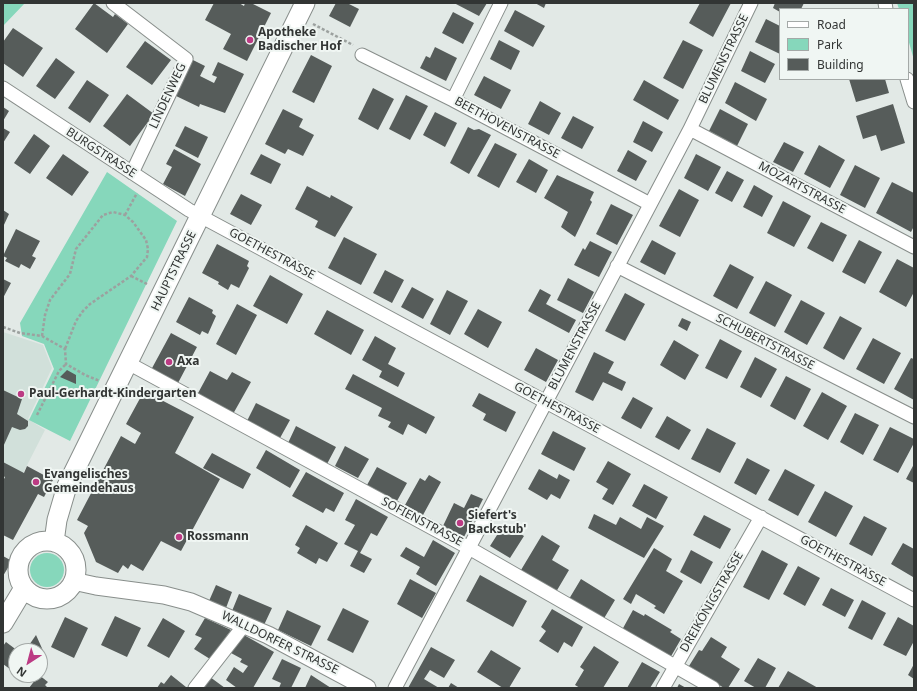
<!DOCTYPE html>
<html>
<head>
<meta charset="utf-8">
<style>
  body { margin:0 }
  #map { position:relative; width:917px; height:691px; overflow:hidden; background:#e2e9e6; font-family:"Noto Sans",sans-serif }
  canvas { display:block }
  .frame { position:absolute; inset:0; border:4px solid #323534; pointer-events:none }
  .legend { position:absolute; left:779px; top:8px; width:130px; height:72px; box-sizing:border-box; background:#f0f6f3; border:1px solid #a4a9a7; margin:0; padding:5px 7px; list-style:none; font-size:12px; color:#323534 }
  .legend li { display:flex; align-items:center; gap:8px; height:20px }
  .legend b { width:20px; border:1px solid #a4a9a7 }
  .north { position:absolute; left:8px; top:643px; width:40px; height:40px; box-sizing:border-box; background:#f0f6f3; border:1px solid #a4a9a7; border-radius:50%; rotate:216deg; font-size:11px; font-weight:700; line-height:16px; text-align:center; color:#323534 }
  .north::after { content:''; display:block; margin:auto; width:14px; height:18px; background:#bc3b84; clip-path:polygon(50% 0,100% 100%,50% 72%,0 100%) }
</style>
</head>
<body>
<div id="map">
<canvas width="917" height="691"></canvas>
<div class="frame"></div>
<ul class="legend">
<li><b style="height:5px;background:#fff"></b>Road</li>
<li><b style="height:11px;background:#86d7bb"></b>Park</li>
<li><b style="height:11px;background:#565c5a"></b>Building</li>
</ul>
<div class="north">N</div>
</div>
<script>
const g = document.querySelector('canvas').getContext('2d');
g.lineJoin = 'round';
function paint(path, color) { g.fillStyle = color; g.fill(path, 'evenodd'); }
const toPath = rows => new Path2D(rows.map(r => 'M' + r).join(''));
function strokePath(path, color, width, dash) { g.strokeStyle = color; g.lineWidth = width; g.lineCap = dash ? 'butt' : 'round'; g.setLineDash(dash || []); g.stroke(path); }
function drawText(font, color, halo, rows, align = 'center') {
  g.font = font + ' "Noto Sans",sans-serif'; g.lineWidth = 4; g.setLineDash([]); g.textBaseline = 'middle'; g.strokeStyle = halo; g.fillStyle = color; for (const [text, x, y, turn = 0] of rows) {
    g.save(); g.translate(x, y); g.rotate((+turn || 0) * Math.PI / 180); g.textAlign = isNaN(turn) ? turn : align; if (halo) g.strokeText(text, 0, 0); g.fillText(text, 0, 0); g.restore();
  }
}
paint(toPath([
  [3,332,43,345,52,368,28,419,45,430,18,483,3,476]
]), '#d1e0da');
paint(toPath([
  [3,3,25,3,3,26],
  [897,3,914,3,914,60,908,39,908,9,899,9],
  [107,172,177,221,70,441,29,420,54,369,44,344,22,336,20,323],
  '30 570a17 17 0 1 1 34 0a17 17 0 1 1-34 0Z'
]), '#86d7bb');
paint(toPath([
  [94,3,113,17,115,14,128,24,107,53,75,29],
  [214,3,239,3,244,6,245,3,251,3,271,13,247,61,223,49,231,34,205,20],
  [336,3,347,3,359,9,350,27,329,16],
  [454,3,487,3,479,16],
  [535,3,546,3,544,8],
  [700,3,731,3,713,37,689,23],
  [775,3,804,3,801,9,780,9,780,12,773,8],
  [515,10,545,26,533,47,504,31],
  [453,12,474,23,463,44,442,33],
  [766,19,780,26,780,54,755,42],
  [13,28,43,48,23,77,3,63,3,42],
  [499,40,520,51,511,70,490,59],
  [683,40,703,50,683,89,663,78],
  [145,41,171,60,152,85,126,67],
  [435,47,457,58,446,81,420,68,426,56,430,58],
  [750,51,775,64,765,83,741,71],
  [311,55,332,66,314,103,292,92],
  [56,58,75,72,55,99,36,86],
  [191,59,205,66,200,76,214,83,217,77,212,75,218,62,244,74,225,113,200,104,199,107,174,95],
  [484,76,511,90,501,109,474,95],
  [849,79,885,79,889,93,856,102],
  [87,80,109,95,90,123,68,108],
  [644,80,679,100,668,120,633,100],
  [735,82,767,99,756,121,725,103],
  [373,88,394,99,378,130,358,119],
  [127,94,154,114,130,146,103,126],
  [406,95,428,106,410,140,389,129],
  [540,101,561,113,549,135,528,124],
  [893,104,905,143,881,151,876,135,863,139,856,116],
  [3,107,9,111,3,121],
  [283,109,303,119,299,127,314,135,303,156,288,149,285,154,265,144],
  [720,109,748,124,737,146,709,131],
  [435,112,457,123,445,147,423,135],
  [573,116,594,127,582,149,561,138],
  [643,121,663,132,652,152,633,142],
  [185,126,208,137,198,158,175,146],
  [468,127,474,130,479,129,491,135,469,174,450,163],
  [3,128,10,132,3,143],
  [34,134,50,146,30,174,14,163],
  [784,142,804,152,793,172,773,162],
  [495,143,517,154,499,188,477,176],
  [819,145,845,160,830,188,804,174],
  [174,149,201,164,185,196,163,184,172,167,166,164],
  [628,150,647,161,636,181,617,171],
  [63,154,89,172,72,196,46,178],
  [261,154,281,164,271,184,250,174],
  [696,154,721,167,708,191,684,178],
  [529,159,548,170,536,193,516,182],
  [855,165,880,178,865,208,840,195],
  [727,171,744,180,732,202,715,193],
  [557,175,594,192,590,200,592,202,575,237,561,227,568,212,544,198],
  [892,182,914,193,914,226,911,232,876,213],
  [754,185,773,196,762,217,743,207],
  [307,186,330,198,331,195,353,207,335,237,315,227,318,221,295,209],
  [679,189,699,200,680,237,659,226],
  [241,194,262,205,251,225,230,214],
  [783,201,811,216,794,247,767,233],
  [611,204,633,215,617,245,596,234],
  [3,210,9,214,3,227],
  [821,222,847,235,833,262,807,248],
  [16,229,40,241,32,256,36,258,30,269,21,264,19,268,5,261,7,258,3,256],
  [344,237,377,254,361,285,328,268],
  [652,240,676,253,665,275,640,262],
  [859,240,882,252,865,284,842,272],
  [590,241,612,252,599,277,574,265,583,248,585,250],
  [217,244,249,261,247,266,249,268,239,288,231,284,228,290,218,284,219,282,202,273],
  [897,259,914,268,914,292,906,307,879,292],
  [730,264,754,277,737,309,713,296],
  [385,270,404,280,392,303,373,293],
  [270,275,303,294,287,324,253,306],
  [568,278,594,292,583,313,557,300],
  [3,279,11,283,3,298],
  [766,281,792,295,775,327,749,313],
  [412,287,434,299,423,319,401,307],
  [540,289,551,295,546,304,576,320,569,333,528,311],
  [447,290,468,301,450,335,430,324],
  [625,293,645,304,625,341,605,331],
  [189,297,213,310,212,313,216,316,208,334,202,331,200,335,176,322],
  [801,300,825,313,807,345,784,332],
  [237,304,257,315,236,355,216,344],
  [478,309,502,322,488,348,464,334],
  [327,310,364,330,351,355,314,334],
  [840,316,862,328,844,360,823,348],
  [682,318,691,322,687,331,678,326],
  [171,333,197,347,178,383,151,370],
  [375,336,396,348,388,364,405,373,398,387,379,377,382,371,362,360],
  [873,338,901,353,884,384,856,369],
  [720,339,742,351,727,379,705,368],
  [674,340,699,355,685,380,660,365],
  [536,348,558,360,546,382,524,370],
  [594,352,614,362,608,373,626,382,622,391,603,382,593,401,575,392],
  [755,357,777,369,761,398,740,387],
  [911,358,914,359,914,400,894,389],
  [67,370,76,375,76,384,60,377],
  [210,371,227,380,232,372,251,382,233,414,197,395],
  [353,374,435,417,426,434,408,424,403,435,388,427,391,422,378,416,382,408,345,389],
  [786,376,811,389,795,420,770,406],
  [3,390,22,399,17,414,28,421,28,426,25,429,20,430,12,427,3,447],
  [144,391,194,417,175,453,220,479,181,551,161,541,143,571,131,564,128,569,123,565,118,573,96,562,84,533,88,526,77,520,121,436,135,444,141,433,126,424],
  [822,392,847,406,828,440,803,426],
  [479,393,516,412,506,432,483,420,486,414,472,406],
  [633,397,653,408,641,429,621,418],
  [256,403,290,420,280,438,247,421],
  [855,413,879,425,863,455,840,442],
  [667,416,691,430,679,450,655,437],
  [296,426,336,447,327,464,288,443],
  [890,427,914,439,914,443,898,473,873,460],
  [707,428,736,443,720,473,691,459],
  [553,431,586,448,574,471,541,454],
  [345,446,369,459,358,478,335,466],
  [266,450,300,470,290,488,256,468],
  [212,453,251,474,243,489,203,468],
  [747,458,770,470,756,495,734,483],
  [608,461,631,474,613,505,602,499,608,489,596,482],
  [3,462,24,473,27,466,53,480,44,497,38,494,13,540,3,535,3,481,5,477,3,476],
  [914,464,914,483,906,479],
  [377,467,407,483,397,501,367,485],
  [539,469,557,479,559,474,570,480,560,499,551,494,547,500,528,489],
  [785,469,815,485,798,516,768,500],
  [306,472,344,493,334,512,326,508,323,513,292,496],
  [429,475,441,482,423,515,405,505,420,478,425,481],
  [644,484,668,497,656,519,632,506],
  [825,491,853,506,836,537,808,522],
  [471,494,483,499,464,537,443,526,454,503,464,508],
  [356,499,388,517,377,536,371,533,360,553,372,559,364,573,350,566,358,551,344,544,355,525,345,520],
  [594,514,616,525,620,517,641,529,647,517,664,526,644,558,588,528],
  [704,515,731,529,720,549,693,535],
  [864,516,887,528,872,556,849,544],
  [504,524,524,536,510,558,490,546],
  [306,525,338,543,327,562,319,558,316,564,297,553,300,548,295,545],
  [542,535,560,546,552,560,569,570,556,592,521,570],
  [433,540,455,553,436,586,416,574,420,567,400,556,406,547,424,557],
  [903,543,914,549,913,577,891,564],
  [654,548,672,559,666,571,683,581,664,614,654,608,656,606,636,594,631,604,623,599],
  [691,550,713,562,701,584,680,572],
  [762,550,788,564,769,600,743,587],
  [3,556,12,561,3,576],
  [798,566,820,578,805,606,783,594],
  [480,575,527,601,513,627,466,601],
  [410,579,436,593,422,618,397,604],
  [581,579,615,600,603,620,569,599],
  [216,585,232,592,226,608,209,601],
  [831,588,854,600,845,617,822,605],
  [239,594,272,608,264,625,232,611],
  [862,600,886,613,872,640,848,628],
  [343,608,369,621,353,653,327,640],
  [552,609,583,627,572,647,564,642,558,653,539,641,546,631,541,627],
  [287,610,321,626,311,646,278,630],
  [633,610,644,616,645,614,672,630,670,632,681,639,670,658,622,630],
  [115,616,141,628,127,657,101,645],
  [65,617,88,628,74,658,51,647],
  [898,617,914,626,914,641,906,656,883,645],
  [163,618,185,631,169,658,147,646],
  [205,618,231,630,210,659,194,649,202,638,195,635],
  [36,635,45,655,40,663,40,651,25,651],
  [244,635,274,652,253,688,237,688,226,680,234,667,243,673,248,666,240,662,242,659,231,653],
  [711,637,727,647,721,657,740,669,728,688,724,688,689,666,699,650,702,651],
  [6,642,18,651,16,651,16,668,14,672,3,664,3,646],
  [594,646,619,662,603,688,580,688,575,685,584,670,580,667],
  [431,647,455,660,444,678,430,670,424,679,439,688,408,688],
  [491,650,521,668,509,688,503,688,477,672],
  [758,658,776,668,765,688,756,688,744,681],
  [282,659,301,668,291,688,279,688,281,683,272,679],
  [642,662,660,672,650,688,627,688],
  [914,664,914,679,908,675],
  [788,671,818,688,778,688],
  [39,675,48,682,45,685,48,688,29,688],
  [171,675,186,687,185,688,157,688,161,682,164,684],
  [311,675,331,688,305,688],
  [210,677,225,688,202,688],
  [451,683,459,688,448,688],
  [679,684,686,688,677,688]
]), '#565c5a');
const minor = toPath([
  [113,3,186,59,132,173],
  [885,3,886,9],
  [362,55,453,100,650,204],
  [907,79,914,102],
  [3,88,189,210,914,600],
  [453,100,501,3],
  [690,129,914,247],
  [617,266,914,417],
  [128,363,469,548,713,688],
  [195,688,245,624],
  [395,688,690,129,751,3],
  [663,688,761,517]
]);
const tertiary = toPath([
  [73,581,96,586,164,595,191,602,268,635,367,688]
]);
const secondary = toPath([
  '18 570a29 29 0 1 1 58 0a29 29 0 1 1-58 0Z',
  [54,542,57,520,67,486,305,3],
  [3,623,24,588]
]);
strokePath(minor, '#888e8b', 15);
strokePath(tertiary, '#888e8b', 19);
strokePath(secondary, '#888e8b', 21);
strokePath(toPath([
  [313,24,353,45],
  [125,215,137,193],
  [131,276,147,284],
  [3,327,20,333,42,336,65,349,66,364,85,375,100,381],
  [42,336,45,315,50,300,70,274,76,249,103,215,113,212,125,215,133,222,146,240,148,249,147,257,131,276,90,304,83,311,76,321,65,349],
  [37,415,59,371,66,364]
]), '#9ca19f', 2.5, [3, 2]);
strokePath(minor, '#fff', 13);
strokePath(tertiary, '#fff', 17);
strokePath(secondary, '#fff', 19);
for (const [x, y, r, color] of [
  [250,40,4,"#bc3b84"],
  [169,362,4,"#bc3b84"],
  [21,394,4,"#bc3b84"],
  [36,482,4,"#bc3b84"],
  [460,523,4,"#bc3b84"],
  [179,537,4,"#bc3b84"]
]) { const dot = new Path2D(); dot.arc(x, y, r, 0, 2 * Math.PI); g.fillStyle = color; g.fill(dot); strokePath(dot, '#f0f6f3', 1.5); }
drawText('bold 12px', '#323534', '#f0f6f3', [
  ["Apotheke",258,33],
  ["Badischer Hof",258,47],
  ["Axa",177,362],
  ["Paul-Gerhardt-Kindergarten",29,394],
  ["Evangelisches",44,475],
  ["Gemeindehaus",44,489],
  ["Siefert's",468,516],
  ["Backstub'",468,530],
  ["Rossmann",187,537]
], 'left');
drawText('12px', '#323534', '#f0f6f3', [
  ["BLUMENSTRASSE",724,59,-64],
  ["LINDENWEG",168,96,-65],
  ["BEETHOVENSTRASSE",507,128,28],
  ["BURGSTRASSE",101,153,33],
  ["MOZARTSTRASSE",802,188,28],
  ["GOETHESTRASSE",272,254,28],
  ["HAUPTSTRASSE",174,271,-64],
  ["SCHUBERTSTRASSE",765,342,27],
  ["BLUMENSTRASSE",575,346,-62],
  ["GOETHESTRASSE",557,408,28],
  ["SOFIENSTRASSE",422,522,28],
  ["GOETHESTRASSE",843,561,28],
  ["DREIKÖNIGSTRASSE",712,602,-60],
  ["WALLDORFER STRASSE",280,643,26]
]);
</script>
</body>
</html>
